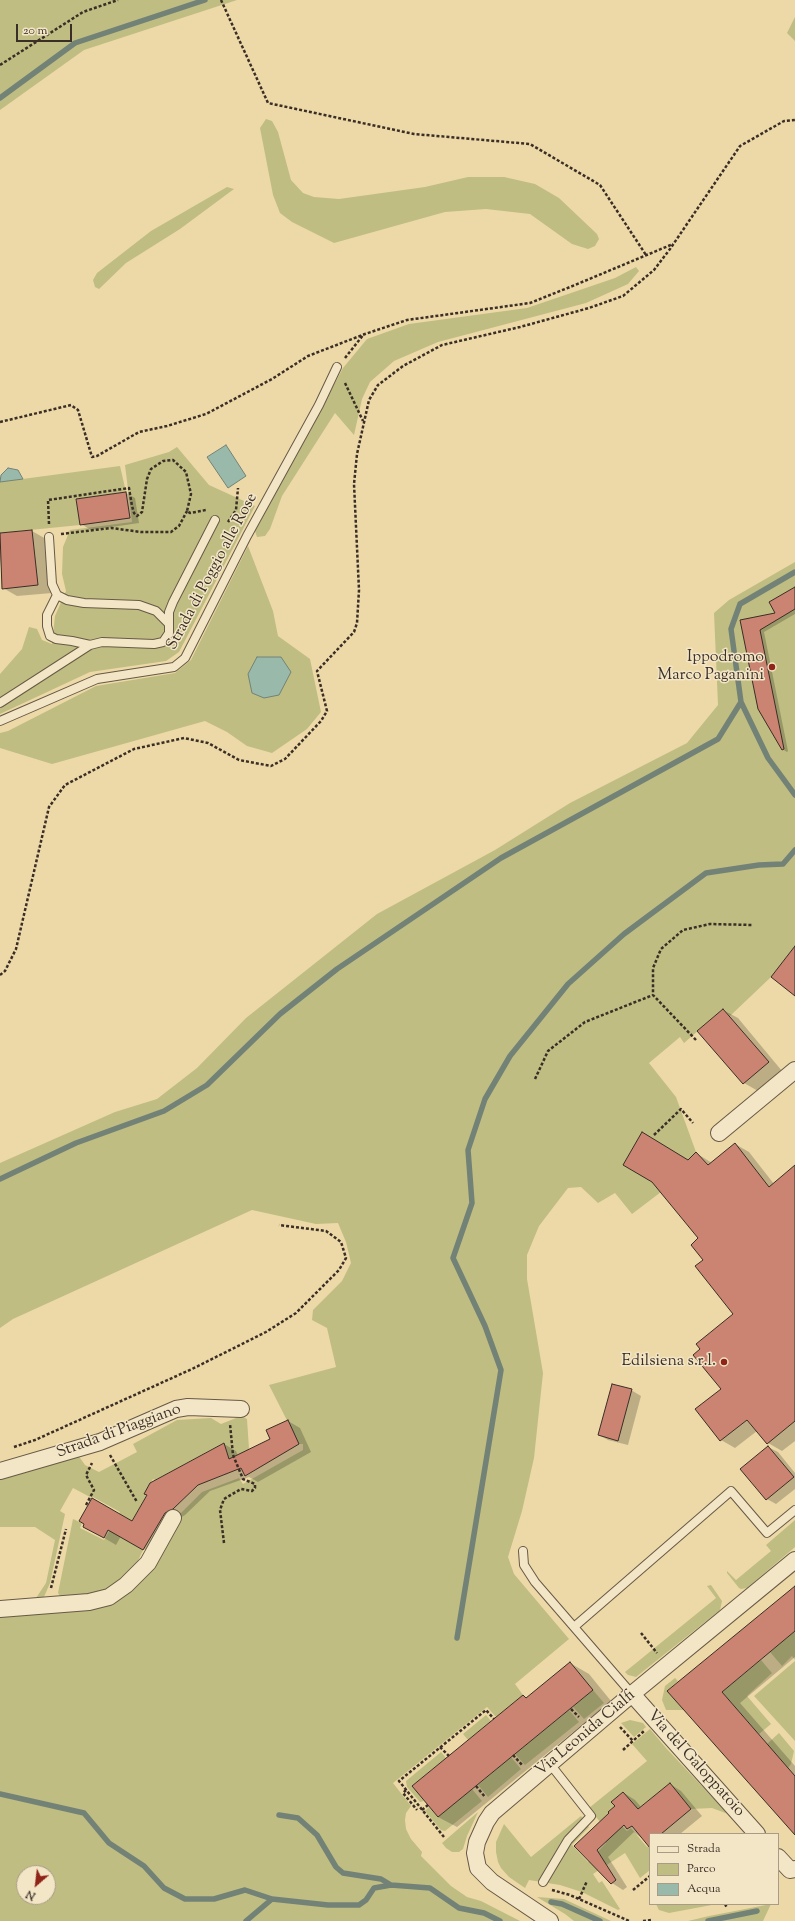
<!DOCTYPE html>
<html>
<head>
<meta charset="utf-8">
<style>
  body { margin:0 }
  #map { position:relative; width:795px; height:1921px; overflow:hidden; background:#edd9a7; font-family:"Sorts Mill Goudy",serif }
  canvas { display:block }
  .legend { position:absolute; left:649px; top:1833px; width:130px; height:72px; box-sizing:border-box; background:#f3e6c6; border:1px solid #a99c86; margin:0; padding:5px 7px; list-style:none; font-size:12px; color:#3a2e26 }
  .legend li { display:flex; align-items:center; gap:8px; height:20px }
  .legend b { width:20px; border:1px solid #a99c86 }
  .north { position:absolute; left:16px; top:1865px; width:40px; height:40px; box-sizing:border-box; background:#f3e6c6; border:1px solid #a99c86; border-radius:50%; rotate:208deg; font-size:11px; font-weight:700; line-height:16px; text-align:center; color:#3a2e26 }
  .north::after { content:''; display:block; margin:auto; width:14px; height:18px; background:#8f2418; clip-path:polygon(50% 0,100% 100%,50% 72%,0 100%) }
  .scale { position:absolute; left:16px; top:24px; width:56px; height:18px; box-sizing:border-box; border:2px solid #3a2e26; border-top:0; padding-left:5px; font-size:12px; line-height:14px; white-space:nowrap; color:#3a2e26; -webkit-text-stroke:3px #f3e6c6; paint-order:stroke }
</style>
</head>
<body>
<div id="map">
<canvas width="795" height="1921"></canvas>
<ul class="legend">
<li><b style="height:5px;background:#f3e6c6"></b>Strada</li>
<li><b style="height:11px;background:#bfbd82"></b>Parco</li>
<li><b style="height:11px;background:#99baab"></b>Acqua</li>
</ul>
<div class="north">N</div>
<div class="scale">20 m</div>
</div>
<script>
const g = document.querySelector('canvas').getContext('2d');
g.lineJoin = 'round';
function paint(path, color) { g.fillStyle = color; g.fill(path, 'evenodd'); }
const toPath = rows => new Path2D(rows.map(r => 'M' + r).join(''));
function strokePath(path, color, width, dash) { g.strokeStyle = color; g.lineWidth = width; g.lineCap = dash ? 'butt' : 'round'; g.setLineDash(dash || []); g.stroke(path); }
function drawText(font, color, halo, rows, align = 'center') {
  g.font = font + ' "Sorts Mill Goudy",serif'; g.lineWidth = 3; g.setLineDash([]); g.textBaseline = 'middle'; g.strokeStyle = halo; g.fillStyle = color; for (const [text, x, y, turn = 0] of rows) {
    g.save(); g.translate(x, y); g.rotate((+turn || 0) * Math.PI / 180); g.textAlign = isNaN(turn) ? turn : align; if (halo) g.strokeText(text, 0, 0); g.fillText(text, 0, 0); g.restore();
  }
}
paint(toPath([
  [0,0,237,0,84,50,0,110],
  [795,17,795,41,787,33],
  [266,119,272,121,278,132,291,180,303,193,314,197,339,199,425,187,468,177,504,177,535,184,559,198,597,234,599,239,595,246,588,249,572,244,530,214,486,209,445,212,334,243,292,222,280,213,273,195,260,128],
  [227,187,234,189,180,229,126,263,99,289,95,287,93,280,97,273,151,231],
  [636,267,639,271,628,284,586,303,438,342,394,361,370,382,362,399,354,435,335,413,282,496,270,529,265,536,257,537,255,531,343,368,367,339,409,324,527,308,615,278],
  [177,447,209,485,255,506,179,652,166,661,90,672,0,714,0,674,22,649,29,627,37,629,42,640,52,644,55,616,66,591,62,574,63,547,70,530,132,522,125,465,169,452],
  [120,466,126,492,76,499,80,525,0,533,0,482],
  [248,546,273,611,278,636,310,659,321,712,307,729,272,753,247,746,227,732,205,721,52,764,0,748,0,733,8,731,96,686,175,673,191,660],
  [795,562,795,947,771,977,730,1016,723,1009,684,1043,680,1037,649,1063,676,1097,696,1152,658,1188,661,1192,632,1214,615,1193,598,1203,581,1187,568,1188,539,1226,527,1255,527,1279,543,1373,534,1458,522,1511,508,1557,514,1574,569,1639,515,1684,523,1695,496,1717,487,1707,393,1783,411,1806,406,1813,405,1820,406,1829,411,1839,422,1852,421,1856,451,1886,467,1897,481,1901,520,1921,0,1921,0,1614,110,1601,179,1515,202,1492,239,1478,243,1484,303,1450,303,1444,299,1444,269,1385,336,1367,327,1328,312,1320,313,1310,342,1281,351,1263,346,1242,338,1223,316,1224,252,1210,13,1319,0,1328,0,1163,115,1112,157,1099,197,1068,246,1018,377,914,495,850,570,803,687,743,718,705,714,613,729,600],
  [24,1873,48,1873,48,1897,24,1897],
  [241,1416,247,1419,249,1449,241,1467,234,1471,223,1443,155,1480,153,1479,145,1493,147,1495,130,1524,128,1541,143,1550,136,1565,108,1590,87,1595,60,1596,58,1593,73,1519,82,1523,80,1528,104,1540,120,1512,93,1497,92,1498,73,1488,60,1511,65,1514,50,1583,44,1597,34,1601,46,1583,55,1540,35,1527,0,1527,0,1478,78,1455,85,1465,99,1472,137,1452,133,1444,177,1420,211,1418,221,1424],
  [795,1520,795,1547,747,1588,741,1589,739,1588,727,1573,727,1571,736,1580,771,1551,766,1545],
  [711,1585,722,1601,720,1610,636,1677,628,1675,625,1672,716,1598,707,1586],
  [795,1631,795,1660,792,1656,782,1666,770,1652],
  [761,1660,772,1673,747,1696,771,1724,759,1734,722,1692],
  [795,1661,795,1741,754,1696],
  [675,1678,678,1681,667,1691,684,1710,666,1710,662,1700,665,1686],
  [593,1690,604,1703,584,1719,573,1707],
  [569,1710,579,1722,525,1765,515,1754],
  [486,1715,491,1721,468,1740,463,1734],
  [630,1720,643,1723,646,1727,634,1737,621,1723],
  [650,1729,666,1748,728,1814,712,1808,691,1809,670,1783,638,1809,623,1792,611,1802,615,1806,600,1822,589,1808,647,1761,632,1744],
  [779,1733,794,1751,791,1764,788,1768,767,1744],
  [441,1752,446,1758,412,1786,424,1801,420,1802,407,1787,406,1781],
  [511,1757,521,1769,488,1797,478,1785],
  [472,1789,482,1801,445,1831,441,1830,425,1811,429,1807,438,1817],
  [478,1812,467,1836,463,1849,459,1852,452,1852,446,1848,442,1843],
  [581,1816,589,1827,572,1845,588,1862,606,1843,605,1840,622,1826,627,1831,631,1828,647,1847,650,1844,650,1870,640,1878,625,1853,593,1874,599,1883,602,1881,620,1909,618,1910,582,1892,560,1885,529,1880,525,1888,509,1877,501,1868,498,1862,496,1852,496,1842,504,1824,531,1857],
  [537,1897,564,1899,611,1921,574,1921,565,1914],
  [656,1904,717,1904,669,1913,659,1910],
  [771,1904,763,1921,688,1921,709,1916]
]), '#bfbd82');
const water = toPath([
  [226,445,246,476,228,488,207,457,226,445],
  [8,468,18,470,23,479,0,482,1,475,8,468],
  [257,657,281,657,291,672,279,695,264,698,252,693,248,674,257,657]
]);
paint(water, '#99baab');
strokePath(water, '#738276', 1);
paint(toPath([
  [126,493,135,498,139,523,91,530,81,524],
  [32,531,46,539,52,593,17,596,3,588,0,558,0,534],
  [795,588,795,614,764,632,788,751,787,752,782,749,742,620,777,613],
  [723,1010,738,1018,782,1071,758,1091,744,1083],
  [735,1144,749,1152,774,1184,795,1166,795,1441,782,1451,768,1443,757,1431,735,1448,721,1440,722,1389,735,1314,705,1260,689,1161,696,1153,712,1163],
  [631,1390,641,1396,628,1445,608,1440,599,1435],
  [288,1421,300,1428,311,1452,258,1482,249,1477,210,1491,185,1515,177,1520,156,1556,121,1536,116,1545,84,1526,132,1523,224,1444,236,1451,238,1456,271,1440],
  [768,1447,778,1452,795,1473,795,1489,776,1504,767,1499],
  [795,1588,795,1657,740,1703,795,1766,795,1833,668,1691],
  [570,1663,589,1674,611,1701,457,1827,438,1817,523,1696,527,1698],
  [670,1784,681,1791,702,1816,680,1834,650,1834,650,1845,634,1832,608,1857,627,1887,623,1890,612,1883,575,1846,616,1807,624,1793,635,1800,641,1807]
]), '#0003');
strokePath(toPath([
  [0,98,75,43,205,0],
  [741,702,768,758,795,795],
  [0,1179,76,1143,164,1111,207,1085,280,1014,337,969,501,858,718,739,741,702,731,629,740,604,795,572],
  [457,1638,501,1370,485,1326,453,1258,472,1203,468,1150,485,1099,510,1056,568,984,624,934,706,873,759,865,783,864,795,850],
  [0,1794,84,1813,109,1843,144,1866,164,1888,185,1899,214,1899,245,1890,272,1899],
  [279,1815,298,1818,317,1835,336,1867,343,1873,381,1879,391,1885],
  [551,1902,562,1904,600,1921],
  [246,1921,272,1899,328,1905,359,1905,366,1900,374,1888,391,1885,430,1888,459,1908,484,1913,500,1921],
  [708,1921,757,1911]
]), '#738276', 5.5);
const building = toPath([
  [126,492,130,518,80,525,76,499,126,492],
  [32,530,38,585,2,589,0,533,32,530],
  [795,587,795,609,760,630,784,749,782,750,758,709,740,620,775,613,769,602,795,587],
  [795,946,795,996,771,977,795,946],
  [723,1009,769,1062,743,1084,697,1031,723,1009],
  [642,1132,688,1160,696,1152,708,1165,735,1143,769,1187,795,1165,795,1421,767,1444,747,1420,720,1441,695,1409,721,1389,693,1355,700,1349,696,1344,733,1314,695,1266,703,1260,691,1245,698,1238,652,1182,623,1165,642,1132],
  [612,1384,632,1389,618,1441,598,1435,612,1384],
  [288,1420,299,1444,245,1476,241,1468,198,1485,173,1509,165,1513,143,1550,108,1530,104,1538,83,1527,84,1524,79,1521,92,1498,132,1521,147,1495,144,1494,150,1483,224,1443,229,1459,270,1439,266,1430,288,1420],
  [768,1446,794,1477,766,1500,740,1469,768,1446],
  [795,1586,795,1631,722,1692,795,1776,795,1835,667,1691,795,1586],
  [570,1662,593,1690,438,1817,412,1786,523,1695,526,1698,570,1662],
  [670,1783,691,1809,661,1834,650,1834,650,1848,632,1826,627,1829,624,1825,597,1850,616,1880,611,1884,574,1846,609,1813,608,1812,615,1806,611,1802,623,1792,638,1809,670,1783]
]);
paint(building, '#cb8372');
strokePath(building, '#3a2e26', 1);
const lane = toPath([
  [57,595,47,615,47,626,50,636,56,639,72,641,90,645],
  [169,624,169,612,173,602,215,520],
  [0,703,90,645,102,642,154,644,163,642,169,633,169,624,156,611,139,605,84,603,67,600,57,595,52,584,49,537],
  [0,721,97,679,174,667,185,658,247,536,319,405,337,367],
  [523,1551,524,1565,535,1582,632,1694],
  [574,1627,731,1491,767,1533,795,1510],
  [543,1882,568,1840,591,1816,550,1764]
]);
const street = toPath([
  [719,1133,795,1070],
  [0,1471,100,1442,176,1409,188,1407,241,1409],
  [0,1609,89,1602,109,1597,126,1585,148,1563,173,1518],
  [632,1694,757,1834],
  [778,1857,790,1870,795,1869],
  [550,1921,492,1882,478,1868,475,1853,477,1842,486,1822,492,1813,632,1694,795,1560]
]);
strokePath(lane, '#675946', 10);
strokePath(street, '#675946', 18);
strokePath(toPath([
  [221,0,268,103,414,134,530,144,600,185,646,255],
  [0,65,83,12,118,0],
  [345,358,364,334],
  [345,383,363,421],
  [0,422,71,405,78,410,92,457,97,456,139,432,167,426,206,414,272,379,308,356,365,334,407,320,530,303,575,285,673,244],
  [228,522,236,510,238,488],
  [49,524,48,500,129,488,132,506,134,513,137,516,142,512,147,479,151,469,163,461,173,460,186,472,191,494,187,511,190,513,206,510],
  [61,534,111,528,141,532,171,532,179,526,187,511],
  [0,975,5,971,16,949,49,807,65,785,134,749,184,738,208,743,239,760,271,766,285,759,321,721,327,711,317,671,354,632,357,623,359,590,354,484,357,454,369,400,378,385,403,366,442,345,520,327,589,308,623,296,654,270,670,249,740,146,784,121,795,120],
  [696,1040,653,995,653,968,661,949,683,930,710,924,753,925],
  [535,1079,548,1051,585,1022,653,995],
  [654,1135,681,1109,693,1123],
  [14,1447,35,1440,192,1369,266,1332,296,1313,339,1270,346,1258,341,1242,326,1231,279,1225],
  [110,1455,137,1502],
  [86,1505,94,1490,86,1475,92,1463],
  [224,1543,220,1510,224,1499,241,1489,252,1491,255,1488,255,1484,243,1479,233,1455,230,1424],
  [51,1588,66,1529],
  [641,1633,657,1653],
  [571,1709,579,1717],
  [620,1727,633,1741],
  [440,1747,449,1756],
  [623,1750,644,1731],
  [513,1755,523,1766],
  [476,1786,485,1797],
  [406,1790,403,1793,417,1810],
  [422,1810,428,1805],
  [444,1837,399,1781,486,1710,494,1719],
  [552,1890,570,1895,629,1921],
  [633,1890,650,1876],
  [579,1899,587,1881],
  [725,1904,727,1908],
  [643,1921,651,1920]
]), '#3a2e26', 2.5, [3, 2]);
strokePath(lane, '#f3e6c6', 8);
strokePath(street, '#f3e6c6', 16);
for (const [x, y, r, color] of [
  [772,667,4,"#8f2418"],
  [724,1362,4,"#8f2418"]
]) { const dot = new Path2D(); dot.arc(x, y, r, 0, 2 * Math.PI); g.fillStyle = color; g.fill(dot); strokePath(dot, '#f3e6c6', 1.5); }
drawText('16px', '#3a2e26', '#f3e6c6', [
  ["Strada di Poggio alle Rose",213,572,-62],
  ["Strada di Piaggiano",119,1432,-20],
  ["Via Leonida Cialfi",586,1734,-40],
  ["Via del Galoppatoio",695,1764,48]
]);
drawText('16px', '#3a2e26', '#f3e6c6', [
  ["Ippodromo",764,658],
  ["Marco Paganini",764,676],
  ["Edilsiena s.r.l.",716,1362]
], 'right');
</script>
</body>
</html>
